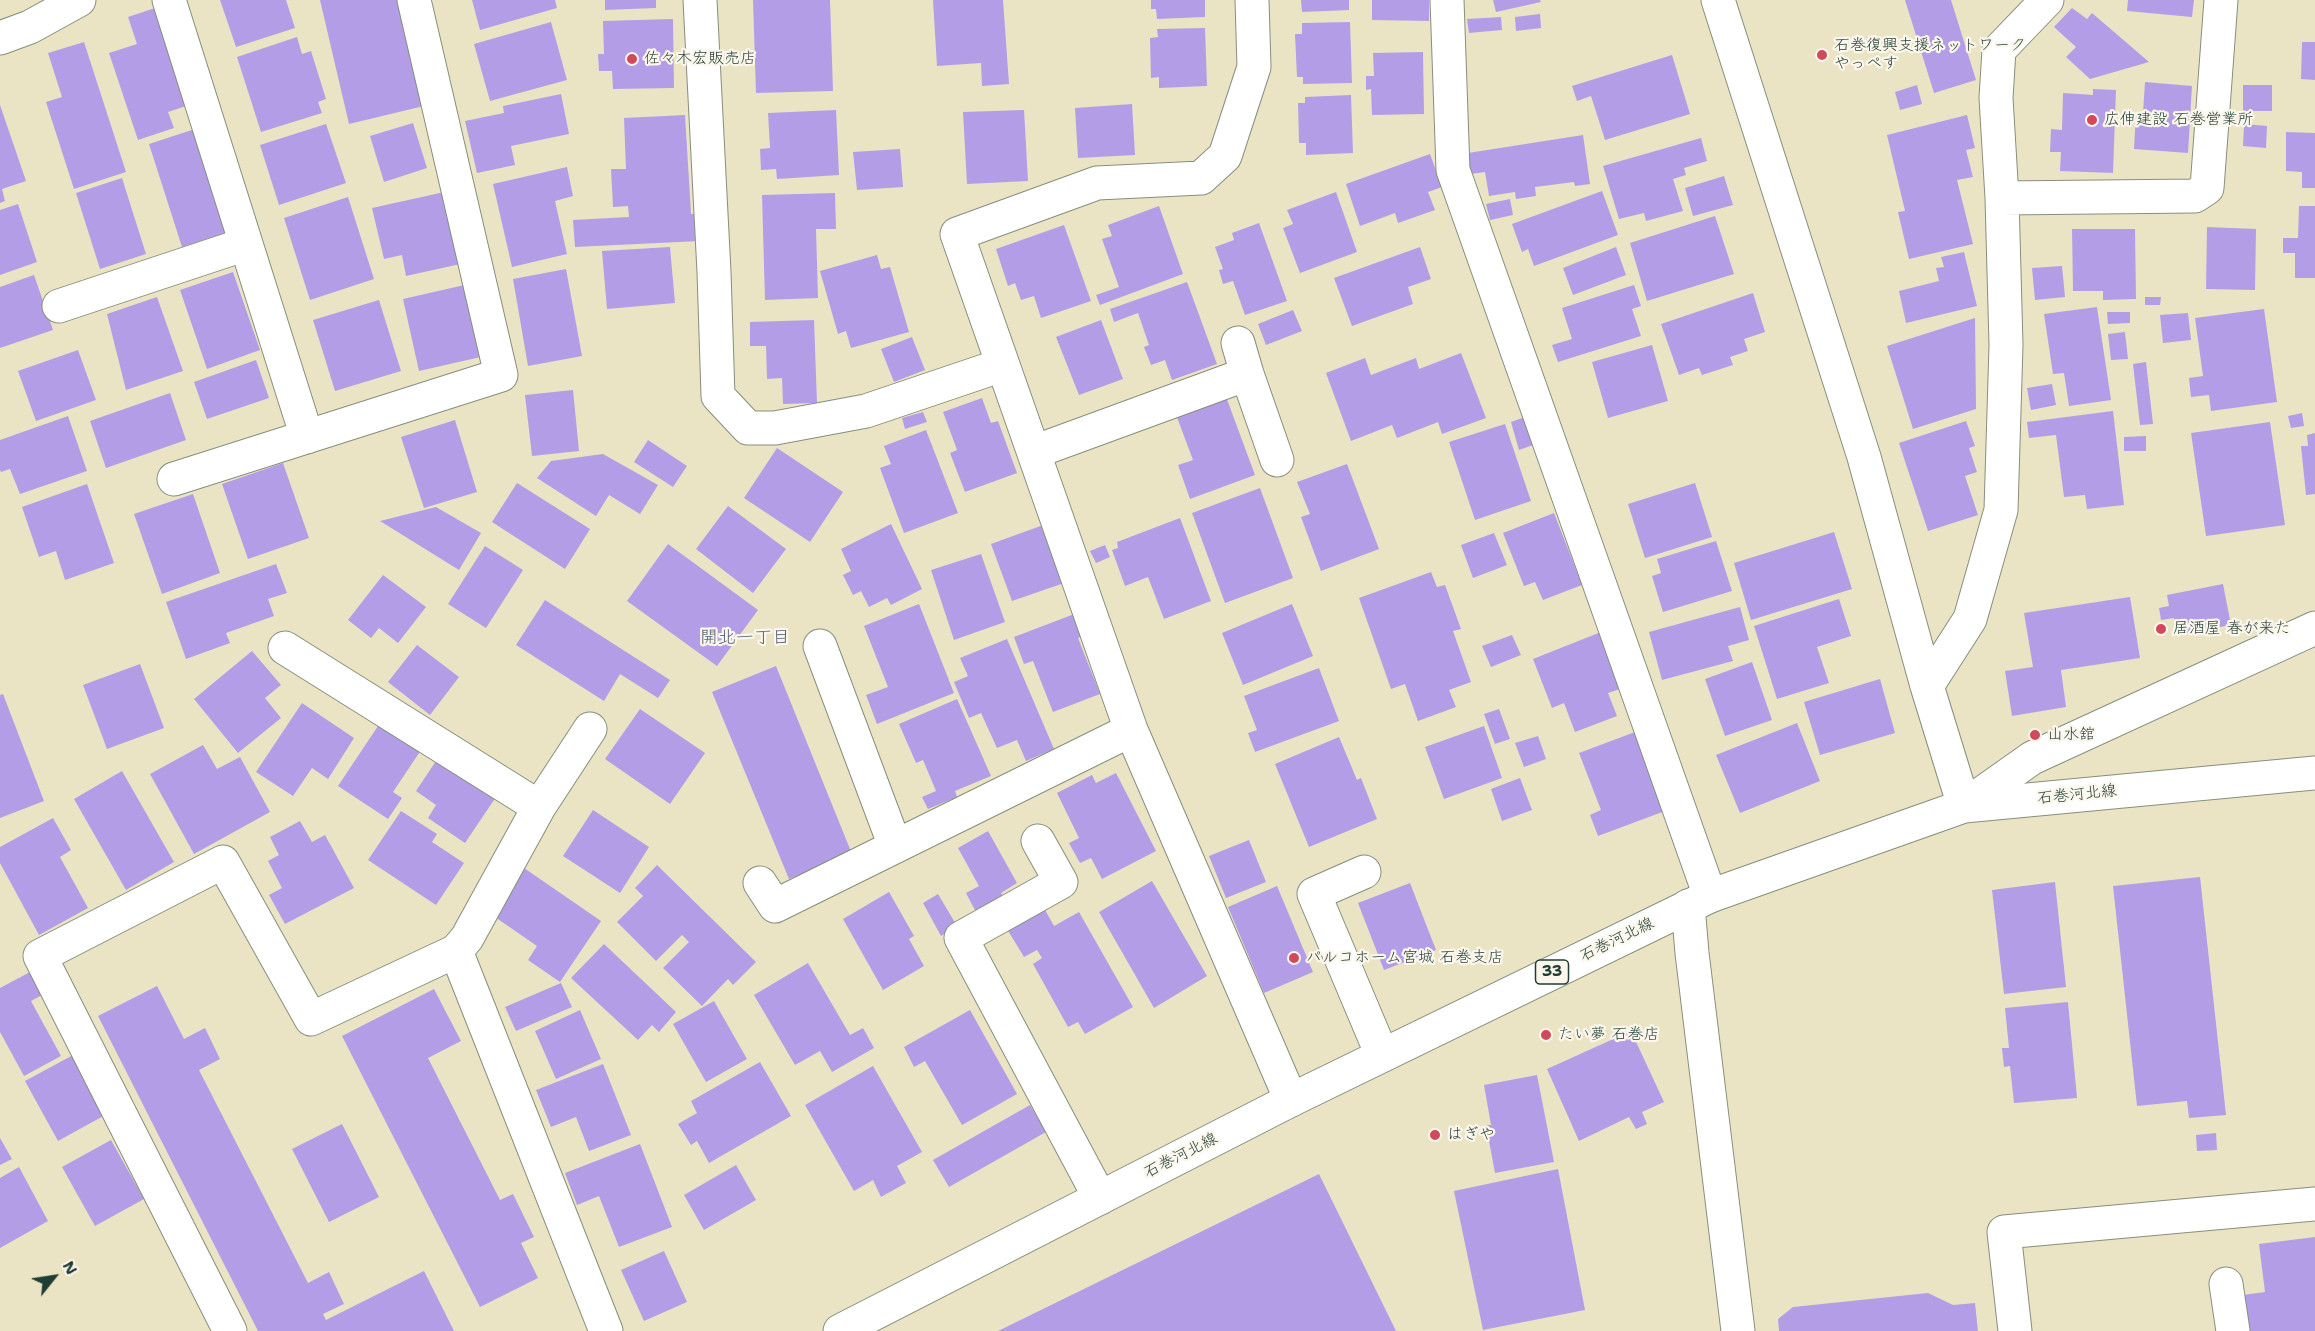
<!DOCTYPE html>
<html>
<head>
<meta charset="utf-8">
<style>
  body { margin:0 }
  #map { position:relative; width:2315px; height:1331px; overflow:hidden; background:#eae4c5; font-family:"Shantell Sans",sans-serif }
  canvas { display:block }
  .north { position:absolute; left:24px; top:1247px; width:60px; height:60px; -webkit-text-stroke:4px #fbf7ec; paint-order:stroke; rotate:60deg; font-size:16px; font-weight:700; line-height:24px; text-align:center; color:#1f3d34 }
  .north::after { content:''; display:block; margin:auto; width:21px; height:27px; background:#1f3d34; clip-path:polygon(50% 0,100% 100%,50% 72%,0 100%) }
</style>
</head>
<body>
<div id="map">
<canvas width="2315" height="1331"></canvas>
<div class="north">N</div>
</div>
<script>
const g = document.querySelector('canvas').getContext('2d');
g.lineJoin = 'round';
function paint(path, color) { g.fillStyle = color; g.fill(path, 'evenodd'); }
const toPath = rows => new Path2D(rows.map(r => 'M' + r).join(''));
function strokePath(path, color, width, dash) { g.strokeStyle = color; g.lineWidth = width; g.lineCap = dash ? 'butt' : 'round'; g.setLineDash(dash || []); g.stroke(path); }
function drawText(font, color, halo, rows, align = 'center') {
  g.font = font + ' "Shantell Sans","Klee One",sans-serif'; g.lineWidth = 4.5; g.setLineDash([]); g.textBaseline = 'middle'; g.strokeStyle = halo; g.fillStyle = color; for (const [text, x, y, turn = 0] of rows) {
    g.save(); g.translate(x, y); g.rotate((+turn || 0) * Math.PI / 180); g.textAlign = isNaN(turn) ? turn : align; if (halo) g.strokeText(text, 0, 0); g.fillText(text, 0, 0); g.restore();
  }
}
paint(toPath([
  [220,0,286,0,295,28,236,47],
  [320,0,403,0,428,105,349,124],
  [472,0,555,0,557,8,480,30],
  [605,0,656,0,656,8,605,10],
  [753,0,830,0,833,91,756,93],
  [933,0,1003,0,1009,84,982,86,981,63,937,66],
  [1151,0,1205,0,1205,17,1157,19,1156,9,1151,9],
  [1301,0,1349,0,1349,10,1302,12],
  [1372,0,1429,0,1429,21,1372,20],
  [1493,0,1540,0,1541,2,1496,12],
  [1905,0,1951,0,1976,80,1934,93],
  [2128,0,2194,0,2192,17,2127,11],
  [155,8,186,106,168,112,174,128,138,140,109,53,137,44,128,17],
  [2072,8,2087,19,2092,13,2149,62,2090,79,2066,57,2076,47,2054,27],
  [1540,14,1541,28,1516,31,1515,17],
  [1501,17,1502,30,1469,33,1467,19],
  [673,19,674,88,613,89,612,71,599,71,598,54,604,54,603,21],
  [551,22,567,80,490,101,474,44],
  [1350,22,1352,83,1303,84,1303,77,1297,77,1295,34,1302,34,1302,23],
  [1205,28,1207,86,1159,88,1159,77,1151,78,1150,38,1158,37,1157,29],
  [297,37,302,54,311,51,326,99,318,102,322,113,261,132,237,57],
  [84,42,126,172,74,189,46,102,62,97,48,53],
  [2302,42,2315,42,2315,80,2301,79],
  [1423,52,1424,114,1372,115,1371,89,1366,90,1366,76,1374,76,1373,53],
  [1672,55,1690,114,1605,140,1591,96,1577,101,1572,86],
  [2145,82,2192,86,2188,153,2134,149,2136,113,2143,113],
  [1917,85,1922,104,1900,110,1895,92],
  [2243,85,2272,85,2272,111,2243,111],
  [2093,89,2116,90,2113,173,2060,171,2061,152,2050,152,2051,129,2062,130,2063,93,2093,95],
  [561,94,569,134,511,146,515,165,477,173,465,121,504,113,503,106],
  [1351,95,1353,153,1306,155,1306,143,1299,143,1298,103,1305,103,1305,97],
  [1132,104,1135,155,1078,158,1075,108],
  [0,105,26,181,2,189,5,201,0,203],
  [836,110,839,175,777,179,776,169,761,170,760,149,770,148,768,113],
  [1024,110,1028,181,967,184,963,112],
  [685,115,691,214,698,214,700,241,575,247,573,220,629,217,628,206,613,207,611,169,626,169,624,118],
  [1967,115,1975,148,1966,150,1973,177,1957,180,1973,244,1909,259,1898,212,1905,211,1887,135],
  [413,123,427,168,384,182,370,136],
  [326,124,346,183,279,205,260,145],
  [2244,124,2267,126,2266,148,2243,146],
  [198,128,231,231,182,247,149,144],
  [2286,132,2315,133,2315,188,2302,188,2302,172,2286,171],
  [1583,135,1590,184,1575,186,1574,182,1535,187,1536,196,1516,199,1515,192,1489,196,1485,172,1471,174,1468,153],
  [1701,138,1707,161,1684,168,1686,175,1673,179,1683,211,1646,221,1644,213,1619,219,1603,166],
  [900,149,903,187,857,190,853,152],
  [1430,154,1442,187,1428,192,1435,210,1398,223,1395,213,1360,226,1346,184],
  [567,167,573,196,555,201,567,254,512,267,493,184],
  [1724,176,1733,205,1693,216,1685,188],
  [122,178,146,254,100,269,76,193],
  [449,191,465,263,406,276,402,255,384,259,372,208],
  [1602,191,1618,235,1534,266,1528,249,1522,252,1512,224],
  [1336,192,1357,252,1300,273,1283,228,1293,224,1287,210],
  [835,193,836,229,816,229,818,298,765,300,762,195],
  [348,197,374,279,310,300,284,218],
  [1510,199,1513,215,1490,220,1486,204],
  [18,204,37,262,0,275,0,210],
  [1159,206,1183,274,1100,305,1096,295,1119,287,1102,239,1112,236,1108,225],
  [2299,206,2315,206,2315,278,2295,278,2295,253,2283,253,2283,238,2298,238],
  [1715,216,1734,274,1647,301,1630,243],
  [1259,223,1287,301,1245,315,1233,281,1223,284,1219,270,1223,269,1215,247,1234,240,1232,233],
  [1064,225,1091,301,1041,318,1034,296,1021,300,1015,283,1008,286,996,249],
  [2207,227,2256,229,2255,290,2206,289],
  [2072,229,2135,229,2136,299,2103,300,2103,291,2073,291],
  [670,247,675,303,607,309,602,251],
  [1420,247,1431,279,1408,287,1413,304,1352,326,1334,278],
  [1616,247,1626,275,1573,295,1563,268],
  [1964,252,1977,306,1906,323,1899,291,1939,281,1936,268,1944,267,1941,257],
  [877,255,881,269,890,267,909,332,851,348,846,331,838,334,820,271],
  [2062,266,2065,297,2035,300,2032,268],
  [566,269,582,356,528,366,513,279],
  [233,272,260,350,207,369,180,290],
  [34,275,53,330,0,348,0,287],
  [1187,282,1217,364,1172,380,1165,360,1151,365,1144,347,1149,345,1138,313,1114,322,1110,309],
  [469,284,485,356,419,371,403,299],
  [1634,285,1641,306,1632,309,1641,336,1558,362,1552,345,1572,339,1562,308],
  [1753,293,1765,332,1744,339,1748,351,1730,357,1733,365,1702,375,1699,368,1679,375,1661,324],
  [157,297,183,371,126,390,107,314],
  [2145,297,2161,297,2160,305,2145,305],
  [379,300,401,371,335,391,313,320],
  [2097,307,2111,400,2069,406,2064,373,2053,374,2044,314],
  [2264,309,2277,402,2211,411,2209,395,2191,397,2189,378,2203,376,2195,318],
  [1293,310,1302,331,1266,345,1258,324],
  [2107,312,2130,312,2130,323,2108,324],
  [2188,313,2191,340,2163,343,2160,315],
  [1975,318,1976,409,1913,429,1887,346],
  [814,320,817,403,783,404,782,378,767,379,766,346,750,346,750,322],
  [1101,320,1123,379,1079,395,1056,337],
  [2125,332,2128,359,2111,360,2108,334],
  [912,337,925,370,894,382,881,349],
  [1652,345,1668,401,1608,418,1592,362],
  [78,350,96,400,36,421,18,371],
  [1461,353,1486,418,1442,434,1438,422,1397,438,1392,425,1351,441,1326,373,1365,358,1371,375,1416,358,1419,369],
  [256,360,269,398,207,419,194,382],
  [2146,362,2153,424,2140,425,2133,364],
  [2052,384,2056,405,2031,410,2027,388],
  [573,390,579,451,532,456,525,395],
  [170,393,186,440,106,468,90,421],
  [1225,394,1255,475,1190,499,1178,465,1193,460,1175,412],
  [982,398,991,423,998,421,1017,473,965,492,950,453,957,450,943,412],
  [2113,411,2124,505,2087,509,2085,495,2064,497,2056,435,2029,438,2027,422],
  [923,412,927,422,905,429,902,418],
  [2302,413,2304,426,2291,428,2288,416],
  [68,416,87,471,20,494,10,469,1,472,0,470,0,440],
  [1525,417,1533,445,1519,450,1511,422],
  [455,420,477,492,424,508,401,437],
  [1966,421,1975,446,1969,448,1977,472,1965,476,1978,515,1928,531,1899,443],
  [2270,422,2285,525,2206,536,2191,433],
  [1505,424,1531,501,1475,520,1449,442],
  [926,430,958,513,904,533,880,468,891,464,884,446],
  [2315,433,2315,494,2306,495,2301,446,2308,446,2307,435],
  [2146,436,2146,451,2124,451,2124,437],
  [648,440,687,466,673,487,634,462],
  [777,448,843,492,810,542,744,498],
  [603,454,658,485,640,514,609,495,596,516,537,478,551,461],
  [283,463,309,538,248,559,222,484],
  [1347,464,1379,549,1321,571,1301,517,1310,514,1297,482],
  [517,483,590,529,565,569,492,522],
  [1695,483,1712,537,1645,558,1628,504],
  [87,484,114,563,65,580,56,551,39,557,22,507],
  [1260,488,1293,578,1225,603,1192,513],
  [193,494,220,573,162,594,134,514],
  [728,506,786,549,753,593,696,549],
  [436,507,481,533,459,570,380,521],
  [1554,513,1582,585,1543,600,1535,582,1524,586,1503,533],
  [1180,518,1211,601,1164,619,1148,577,1125,586,1112,550,1118,548,1117,542],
  [891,524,922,589,891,605,887,598,869,607,861,591,853,595,843,575,851,571,841,549],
  [1046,524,1067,582,1012,601,991,544],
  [1834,532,1852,589,1751,620,1734,563],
  [1494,533,1507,565,1473,578,1461,545],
  [1716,541,1732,591,1663,612,1652,576,1661,573,1657,559],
  [668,544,758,610,717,666,627,601],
  [1105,545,1110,557,1096,563,1090,551],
  [485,546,523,570,486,628,448,604],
  [981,554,1005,622,954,640,931,570],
  [276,564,287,593,268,599,274,616,226,633,230,643,186,659,166,602],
  [1431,572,1437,587,1445,585,1461,629,1453,631,1471,682,1449,690,1456,707,1418,721,1405,684,1391,689,1359,598],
  [383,575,426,607,398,643,379,628,371,638,348,620],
  [2223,584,2231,625,2178,635,2174,618,2161,620,2159,608,2169,606,2167,595],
  [2130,597,2140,658,2061,670,2066,707,2012,716,2005,671,2033,667,2024,613],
  [1839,599,1851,636,1817,647,1829,683,1777,699,1754,626],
  [545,600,670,680,658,698,620,674,604,701,516,645],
  [919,604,954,693,877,724,866,695,888,687,864,626],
  [1292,604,1313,656,1243,685,1222,633],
  [1740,607,1749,640,1728,646,1733,661,1662,680,1649,632],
  [1077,613,1085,635,1078,638,1100,694,1053,712,1033,661,1024,664,1014,637],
  [1601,632,1623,688,1608,693,1617,716,1575,732,1564,703,1552,708,1533,659],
  [1512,635,1521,655,1491,667,1482,646],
  [1007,639,1054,749,1026,761,1017,740,997,748,981,713,969,718,954,682,968,676,960,658],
  [417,645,459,677,430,715,388,682],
  [252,651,281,685,265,698,281,718,238,753,194,699],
  [1752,662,1772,720,1725,736,1705,679],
  [140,664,164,728,107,749,83,685],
  [776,666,852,854,789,879,712,692],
  [1319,668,1339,721,1255,752,1248,733,1257,730,1244,696],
  [1880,679,1895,733,1820,755,1804,702],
  [3,694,44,801,0,818,0,695],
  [957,699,991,776,955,791,957,797,928,809,922,797,936,791,923,760,916,763,899,724],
  [302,703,354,738,328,779,312,768,293,796,256,772],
  [640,709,705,753,670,804,605,759],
  [1499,709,1510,739,1495,744,1484,714],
  [380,723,421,750,393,792,402,798,388,819,338,786],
  [1797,723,1820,781,1740,813,1716,755],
  [1484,726,1502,778,1444,799,1425,747],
  [1635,732,1665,811,1598,836,1590,815,1601,810,1579,753],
  [1538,736,1546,759,1524,767,1515,743],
  [1339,737,1357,780,1361,778,1377,819,1309,847,1275,764],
  [203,745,217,769,240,757,270,812,194,854,150,774],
  [438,758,496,797,465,843,428,818,436,805,416,791],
  [122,771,174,862,126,890,74,799],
  [1116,773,1156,851,1102,879,1091,858,1080,863,1069,843,1079,838,1057,793,1092,775,1096,783],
  [1520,778,1532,810,1502,821,1491,789],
  [593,810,649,847,620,893,563,856],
  [401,811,437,834,432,842,464,863,436,905,368,860],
  [53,818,71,850,60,857,88,908,39,935,0,863,0,847],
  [300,821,312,842,325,835,354,888,285,924,269,895,282,888,268,861,279,855,270,837],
  [988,831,1017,883,1001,893,1005,899,977,914,966,893,979,886,958,848],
  [1249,840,1266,882,1226,898,1209,856],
  [657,865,756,962,733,985,728,979,702,1006,663,968,689,942,682,935,656,961,617,922,643,896,635,888],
  [524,868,601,921,560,982,528,960,537,946,492,915],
  [2200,877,2226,1115,2189,1118,2187,1101,2137,1106,2113,886],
  [1152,881,1207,976,1154,1008,1099,912],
  [2055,882,2066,987,2004,994,1992,890],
  [1410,883,1436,950,1384,970,1358,903],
  [1277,886,1313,972,1264,993,1228,907],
  [889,892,914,936,909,939,924,966,883,990,843,919],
  [938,894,957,926,941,936,923,903],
  [1044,908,1054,926,1079,912,1133,1007,1085,1034,1078,1022,1068,1027,1033,964,1042,958,1037,950,1024,957,1007,929],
  [604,944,676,1012,659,1032,652,1025,638,1040,571,978],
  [808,963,850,1035,863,1028,874,1048,832,1072,820,1051,795,1065,754,995],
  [30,972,42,995,31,1001,61,1056,24,1076,0,1032,0,988],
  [561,983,572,1007,516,1031,505,1007],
  [157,986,184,1039,205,1028,220,1059,199,1070,308,1283,329,1272,344,1304,323,1314,326,1320,424,1271,454,1331,258,1331,98,1016],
  [434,989,461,1041,428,1058,500,1200,513,1194,534,1237,521,1243,538,1278,480,1307,342,1036],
  [714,1001,747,1059,706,1082,673,1024],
  [2068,1002,2077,1098,2014,1103,2010,1066,2004,1067,2002,1048,2009,1048,2005,1008],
  [580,1010,601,1059,556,1079,535,1031],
  [970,1010,1017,1094,962,1125,925,1061,914,1067,904,1047],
  [1631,1031,1664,1102,1642,1112,1647,1124,1636,1129,1629,1117,1579,1141,1547,1069],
  [75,1054,107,1114,58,1141,25,1081],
  [760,1062,791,1116,709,1163,697,1141,691,1145,678,1124,697,1113,691,1101],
  [603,1064,631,1135,589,1151,576,1117,551,1127,536,1090],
  [873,1066,922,1152,897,1166,906,1183,881,1197,873,1180,854,1191,805,1105],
  [1537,1075,1554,1162,1495,1173,1486,1125,1491,1125,1484,1085],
  [1030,1105,1046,1132,949,1187,933,1160],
  [342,1124,379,1197,329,1222,292,1149],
  [2216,1133,2217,1150,2197,1151,2196,1135],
  [0,1138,12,1159,0,1165],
  [111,1140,144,1199,95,1226,62,1167],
  [640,1144,672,1227,619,1247,599,1196,577,1205,565,1173],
  [736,1165,756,1200,704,1230,684,1195],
  [19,1167,48,1221,0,1248,0,1178],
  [1558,1169,1585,1310,1483,1330,1454,1191],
  [1319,1174,1396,1331,998,1331],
  [2315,1237,2315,1331,2248,1331,2243,1295,2265,1292,2259,1244],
  [664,1251,687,1302,644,1321,621,1270],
  [1928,1293,1953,1305,1975,1303,1978,1331,1779,1331,1778,1319,1793,1307]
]), '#b39de7');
const minor = toPath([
  [169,0,307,437],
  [700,0,714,272,718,396,748,428,775,428,866,411,1002,365],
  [1252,0,1254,67,1225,156,1201,178,1097,183,957,234,1131,730,1291,1100],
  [1447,0,1453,170,1710,896],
  [1718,0,1864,457,1927,686,1964,806,2032,758,2315,628],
  [0,38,30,27,79,0],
  [2002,198,2195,196,2207,188,2221,0],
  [59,306,246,244],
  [1238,343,1247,374,1277,460],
  [1034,452,1247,374],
  [174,479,501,375,414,0],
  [820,646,895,846],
  [285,648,539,807],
  [1927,686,1970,619,2001,510,2006,345,2002,198,1996,98,1999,50,2047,0],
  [590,729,539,807,467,938,456,951,606,1331],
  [1038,841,1061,882,961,938,1100,1198],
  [1364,872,1314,894,1382,1055],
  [760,883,775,906,1131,730],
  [1688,906,1692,953,1738,1331],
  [2226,1284,2233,1331],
  [230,1331,40,956,223,862,311,1019,456,951],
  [2015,1331,2004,1232,2315,1204]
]);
const major = toPath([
  [840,1331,1291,1100,1710,896,1964,806,2315,773]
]);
strokePath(minor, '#84907c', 35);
strokePath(major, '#84907c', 35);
strokePath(minor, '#fff', 33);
strokePath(major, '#fff', 33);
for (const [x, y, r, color] of [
  [1822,55,6,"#d1495b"],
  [632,59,6,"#d1495b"],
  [2092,120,6,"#d1495b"],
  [2161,629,6,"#d1495b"],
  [2035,735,6,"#d1495b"],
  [1294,958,6,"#d1495b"],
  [1546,1035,6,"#d1495b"],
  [1435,1135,6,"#d1495b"]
]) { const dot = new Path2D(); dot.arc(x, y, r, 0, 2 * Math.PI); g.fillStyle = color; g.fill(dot); strokePath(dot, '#fbf7ec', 2); }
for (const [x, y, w] of [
  [1552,972,33]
]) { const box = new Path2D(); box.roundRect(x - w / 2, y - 12, w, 24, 4.5); g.fillStyle = '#fbf7ec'; g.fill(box); strokePath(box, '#1f3d34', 1.5); }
drawText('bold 15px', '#1f3d34', null, [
  ["33",1552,972]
]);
drawText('16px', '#1f3d34', '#fbf7ec', [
  ["石巻復興支援ネットワーク",1834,46],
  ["やっぺす",1834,64],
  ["佐々木宏販売店",644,59],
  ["広伸建設 石巻営業所",2104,120],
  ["居酒屋 春が来た",2173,629],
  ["山水舘",2047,735],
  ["パルコホーム宮城 石巻支店",1306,958],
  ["たい夢 石巻店",1558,1035],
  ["はぎや",1447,1135]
], 'left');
drawText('16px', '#1f3d34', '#fbf7ec', [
  ["石巻河北線",2077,795,-6],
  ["石巻河北線",1617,940,-26],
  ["石巻河北線",1181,1156,-27]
]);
drawText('18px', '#535f73', '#fbf7ec', [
  ["開北一丁目",745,638]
]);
</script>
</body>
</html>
